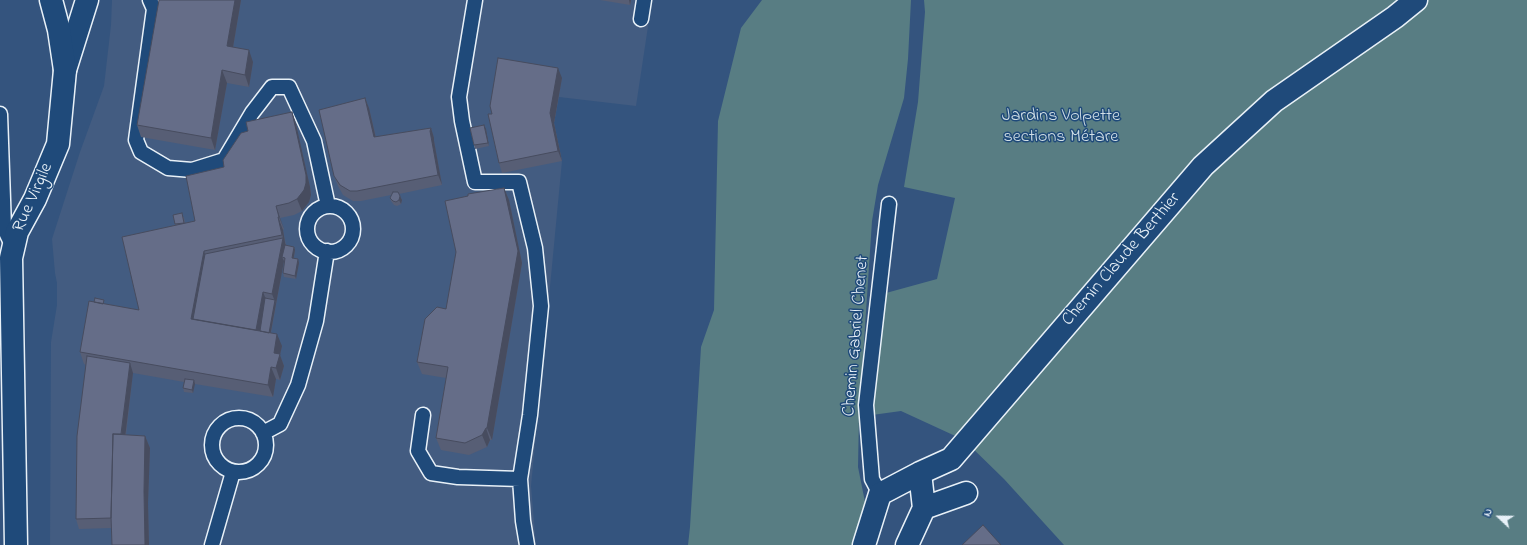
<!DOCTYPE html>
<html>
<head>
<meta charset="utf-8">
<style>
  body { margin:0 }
  #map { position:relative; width:1527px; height:545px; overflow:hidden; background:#34547e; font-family:"Indie Flower",sans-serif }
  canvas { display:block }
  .north { position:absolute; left:1479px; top:497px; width:40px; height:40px; -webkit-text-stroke:3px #1f4a7a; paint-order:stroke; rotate:292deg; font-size:11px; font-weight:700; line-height:16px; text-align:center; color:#e8f1f8 }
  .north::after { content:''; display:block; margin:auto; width:14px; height:18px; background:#e8f1f8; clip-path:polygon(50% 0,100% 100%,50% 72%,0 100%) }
</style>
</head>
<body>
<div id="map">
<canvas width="1527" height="545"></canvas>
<div class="north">N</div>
</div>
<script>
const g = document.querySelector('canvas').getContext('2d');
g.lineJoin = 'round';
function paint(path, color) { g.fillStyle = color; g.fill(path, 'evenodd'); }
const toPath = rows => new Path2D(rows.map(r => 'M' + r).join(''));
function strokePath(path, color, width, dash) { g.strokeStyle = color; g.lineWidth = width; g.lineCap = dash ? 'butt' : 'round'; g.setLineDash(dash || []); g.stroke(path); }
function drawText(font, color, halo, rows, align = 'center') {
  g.font = font + ' "Indie Flower",sans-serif'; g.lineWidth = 3; g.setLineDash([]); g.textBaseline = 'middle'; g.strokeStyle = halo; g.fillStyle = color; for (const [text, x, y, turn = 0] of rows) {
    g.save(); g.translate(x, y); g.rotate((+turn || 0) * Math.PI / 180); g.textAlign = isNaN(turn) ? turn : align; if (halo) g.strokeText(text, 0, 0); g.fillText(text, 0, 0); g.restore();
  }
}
paint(toPath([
  [112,0,652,0,636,106,559,97,554,123,562,161,531,486,536,545,50,545,51,342,57,305,57,283,55,273,52,239,80,152,104,86,111,25]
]), '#435c81');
paint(toPath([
  [762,0,911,0,908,59,904,98,878,185,872,221,859,417,858,467,865,502,856,545,688,545,690,527,701,347,714,310,718,121,741,28],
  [924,0,1527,0,1527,545,1064,545,1004,479,964,440,901,411,872,415,886,293,937,279,955,198,904,187,918,102,925,12]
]), '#587d83');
const service = toPath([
  [150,0,154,9,136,140,141,152,168,168,192,170,224,160,252,113,272,87,289,87,314,141,328,206],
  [475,0,459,97,462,121,475,182,519,182,535,248,541,306,530,415,520,479,523,521,527,545],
  [641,19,644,0],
  [0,114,4,228,13,247],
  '307 229a23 23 0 1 1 46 0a23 23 0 1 1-46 0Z',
  [423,415,418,451,431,473,458,477,520,479],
  '212 445a27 27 0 1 1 54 0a27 27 0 1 1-54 0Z',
  [263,433,280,424,298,385,316,321,327,251],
  [880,494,872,479,866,405,889,204],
  [212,545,233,472]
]);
const minor = toPath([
  [65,70,87,0],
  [924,508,966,493],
  [864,545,880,494,920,473,951,459,1203,166,1274,101,1395,17,1416,0],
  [907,545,924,508,920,473]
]);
const tertiary = toPath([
  [16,545,11,258,17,232,35,199,58,144,65,70,59,30,51,0]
]);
strokePath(service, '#e8f1f8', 17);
strokePath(minor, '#e8f1f8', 25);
strokePath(tertiary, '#e8f1f8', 25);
strokePath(service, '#1f4a7a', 14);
strokePath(minor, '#1f4a7a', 22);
strokePath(tertiary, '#1f4a7a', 22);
paint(toPath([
  [241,0,233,48,253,62,249,87,227,83,215,150,141,137,137,125],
  [600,0,631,0,630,5],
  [562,78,554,123,562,161,502,173,499,163,492,114],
  [365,98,369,108,376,137,431,128,434,138,434,141,442,185,399,194,402,200,401,204,397,206,394,205,391,201,390,198,391,195,361,201,353,201,343,195,338,186,334,176],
  [292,112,296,124,310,187,311,195,309,202,302,211,294,215,280,218,284,229,283,230,286,245,294,247,295,250,294,258,298,259,299,263,296,279,284,277,283,273,285,261,284,261,271,333,282,346,280,355,284,366,280,380,276,379,273,397,195,384,193,393,184,392,183,388,184,382,133,373,126,435,145,436,150,448,148,503,149,545,112,545,112,528,79,529,76,519,86,365,84,364,80,352,105,304,139,310,175,225,173,215,184,217,185,223,195,221,224,167,248,131],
  [486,129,489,146,475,149,474,145],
  [504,188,509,200,522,263,492,440,490,440,487,447,469,455,441,450,436,438,446,378,422,374,417,362,446,309]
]), '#575e75');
paint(toPath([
  [235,0,241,0,231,59,227,46],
  [629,0,631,0,630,5],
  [249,50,253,62,249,87,245,75],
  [558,68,562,78,554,123,562,161,558,151,550,113],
  [222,70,227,83,215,150,211,138],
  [365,98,369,108,377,143,374,137],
  [292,112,296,124,310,187,311,195,309,202,302,211,297,199],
  [484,125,486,129,489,146,488,143],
  [431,128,434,138,434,141,442,185,438,175,430,131],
  [504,188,509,200,522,263,492,440,487,428],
  [400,196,402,200,401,204,399,200],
  [276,206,280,218,284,229,279,217],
  [278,217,283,230,286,248,282,257,284,261,276,304,272,294,283,238],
  [294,247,295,250,293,262,292,258],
  [204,251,208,264,198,322,191,319],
  [298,259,299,263,296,279,295,276],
  [263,292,267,302,261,334,256,330],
  [275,300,276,304,269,342,268,338],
  [277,334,282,346,280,355,284,366,280,380,276,368,274,353],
  [130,363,133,373,124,446,121,437],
  [271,367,276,379,273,397,268,385],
  [194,380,195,384,193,393,192,390],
  [486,428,490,440,487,447,482,435],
  [145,436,150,448,148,503,149,545,145,545,144,491]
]), '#474c5f');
const building = toPath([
  [159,0,235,0,227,46,249,50,245,75,222,70,211,138,137,125,159,0],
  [498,58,558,68,550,113,558,151,499,163,488,114,492,114,490,106,498,58],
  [365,98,374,137,431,128,430,131,438,175,357,191,350,191,340,185,334,176,319,110,365,98],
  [292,112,306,175,306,183,304,190,297,199,289,203,276,206,279,217,278,217,282,235,204,251,191,319,277,334,274,353,280,354,276,368,271,367,268,385,80,352,89,301,139,310,122,237,195,221,186,176,224,167,223,160,241,133,248,131,246,122,292,112],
  [484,125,488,143,474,145,470,128,484,125],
  [504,188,518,251,487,428,486,428,482,435,465,443,436,438,448,367,417,362,425,319,437,307,446,309,456,252,445,201,468,196,468,194,504,188],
  [393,192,398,192,400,196,399,200,396,202,393,201,390,198,393,192],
  [182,213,184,223,175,224,173,215,182,213],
  [283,238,272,294,263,292,256,330,193,319,205,254,283,238],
  [285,245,294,247,292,258,298,259,295,276,283,273,285,258,282,257,285,245],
  [95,298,104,300,103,304,94,302,95,298],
  [265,298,275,300,269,333,260,331,265,298],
  [87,356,130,363,121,434,113,434,111,518,76,519,77,436,87,356],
  [185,379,194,380,192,390,183,388,185,379],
  [113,434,145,436,144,491,145,545,112,545,111,516,113,434],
  [983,525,1001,545,962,545,983,525]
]);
paint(building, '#656d88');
strokePath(building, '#474c5f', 1);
drawText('18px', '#d2e0e6', '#1f4a7a', [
  ["Jardins Volpette",1061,117],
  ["sections Métare",1061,138]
]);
drawText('18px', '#e8f1f8', '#1f4a7a', [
  ["Rue Virgile",34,198,-66],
  ["Chemin Claude Berthier",1122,260,-49],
  ["Chemin Gabriel Chenet",857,336,-85]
]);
</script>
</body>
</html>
